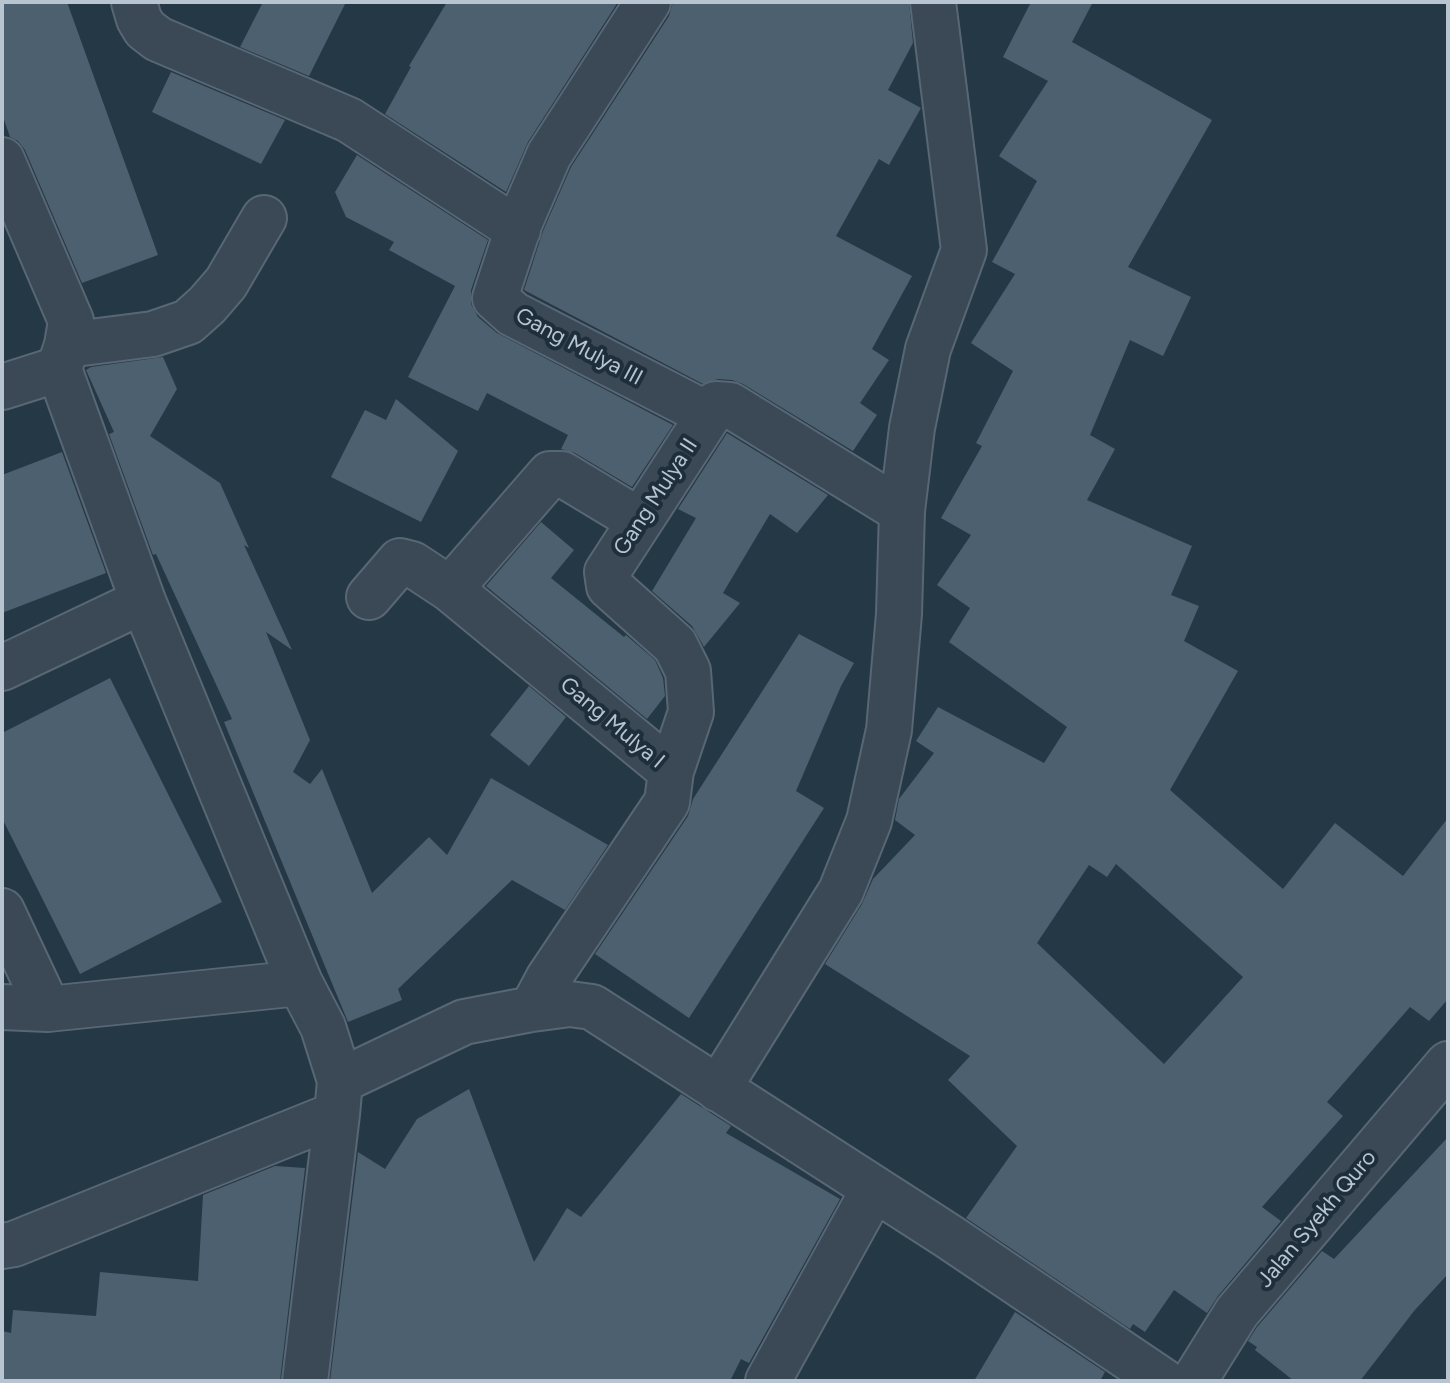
<!DOCTYPE html>
<html>
<head>
<meta charset="utf-8">
<style>
  body { margin:0 }
  #map { position:relative; width:1450px; height:1383px; overflow:hidden; background:#253846; font-family:Figtree,sans-serif }
  canvas { display:block }
  .frame { position:absolute; inset:0; border:4px solid #b8c4cf; pointer-events:none }
</style>
</head>
<body>
<div id="map">
<canvas width="1450" height="1383"></canvas>
<div class="frame"></div>
</div>
<script>
const g = document.querySelector('canvas').getContext('2d');
g.lineJoin = 'round';
function paint(path, color) { g.fillStyle = color; g.fill(path, 'evenodd'); }
const toPath = rows => new Path2D(rows.map(r => 'M' + r).join(''));
function strokePath(path, color, width, dash) { g.strokeStyle = color; g.lineWidth = width; g.lineCap = dash ? 'butt' : 'round'; g.setLineDash(dash || []); g.stroke(path); }
function drawText(font, color, halo, rows, align = 'center') {
  g.font = font + ' Figtree,sans-serif'; g.lineWidth = 8; g.setLineDash([]); g.textBaseline = 'middle'; g.strokeStyle = halo; g.fillStyle = color; for (const [text, x, y, turn = 0] of rows) {
    g.save(); g.translate(x, y); g.rotate((+turn || 0) * Math.PI / 180); g.textAlign = isNaN(turn) ? turn : align; if (halo) g.strokeText(text, 0, 0); g.fillText(text, 0, 0); g.restore();
  }
}
paint(toPath([
  [2,2,67,2,158,255,82,283,25,150,18,141,10,137,2,114],
  [263,2,346,2,309,76,240,47],
  [447,2,618,2,528,142,506,192,385,114,411,67,409,66],
  [673,2,909,2,913,43,888,90,921,108,889,165,879,159,836,236,912,276,872,349,889,360,860,403,877,415,853,451,743,384,732,380,718,379,703,384,524,290,543,231,571,167,669,16],
  [1031,2,1093,2,1072,42,1212,120,1128,267,1191,297,1163,356,1130,340,1090,435,1115,449,1087,500,1192,546,1171,595,1199,606,1184,641,1238,671,1170,790,1283,889,1335,823,1403,876,1448,818,1448,999,1429,1021,1410,1007,1327,1102,1343,1116,1262,1207,1281,1221,1218,1296,1207,1313,1174,1290,1145,1332,1133,1324,1130,1329,966,1218,1017,1146,948,1080,970,1056,825,964,862,904,873,879,915,835,895,820,899,799,934,753,916,741,938,707,1044,763,1067,727,949,642,970,608,937,585,971,535,941,518,982,446,976,443,1013,371,971,343,1015,274,992,262,1037,181,999,156,1048,81,1003,57],
  [1116,864,1243,977,1164,1064,1037,943,1089,865,1107,877],
  [171,72,285,120,261,164,152,112],
  [357,155,488,240,471,290,471,304,478,317,497,333,673,425,632,487,575,453,561,449,568,435,487,393,478,411,408,377,455,286,389,250,394,242,346,217,335,192],
  [163,357,177,389,150,436,220,483,249,548,244,545,292,650,266,632,310,740,293,772,310,784,322,769,372,893,429,837,447,855,491,778,608,845,565,910,512,880,398,989,402,1000,348,1022,224,722,232,719,156,554,153,555,109,434,114,432,86,370,91,367],
  [396,399,458,451,421,522,331,477,365,410,386,420],
  [727,433,828,495,797,533,770,514,723,593,740,603,704,647,692,626,652,591,696,518,678,509],
  [62,452,106,573,2,613,2,475],
  [541,522,574,550,551,578,624,637,626,635,655,660,663,678,665,696,647,719,486,586],
  [799,634,854,663,841,686,796,791,824,808,689,1018,595,954,688,816,693,799],
  [110,678,222,902,80,974,2,818,2,733],
  [529,686,566,717,529,766,490,735],
  [469,1089,534,1262,567,1208,581,1217,681,1094,731,1126,726,1133,840,1199,749,1363,741,1359,730,1381,330,1381,358,1152,385,1169,417,1119],
  [1448,1137,1448,1274,1414,1311,1360,1381,1294,1381,1255,1350,1257,1347,1248,1341,1257,1327,1322,1251,1334,1259],
  [275,1166,305,1168,280,1381,2,1381,2,1331,11,1333,13,1310,96,1316,100,1272,198,1281,203,1195],
  [1015,1312,1105,1372,1100,1381,974,1381]
]), '#4c606f');
const minor = toPath([
  [134,2,139,19,145,29,158,39,349,120,518,230],
  [648,2,549,155,520,222,495,298,513,314,709,415],
  [2,160,71,321,67,345,59,369,143,601],
  [67,345,153,334,188,322,207,305,226,283,264,218],
  [2,387,59,369],
  [369,597,400,561,412,564,450,589],
  [2,668,143,601,300,983,323,1027,340,1081,337,1114,305,1381],
  [671,771,691,712,688,671,675,645,609,586,607,572,716,404,730,405,902,511],
  [2,911,48,1009],
  [2,1007,48,1009,300,983],
  [532,1009,548,979,667,802,671,771,450,589,550,474,562,474,640,521],
  [340,1081,464,1022,532,1009,570,1004,592,1007,948,1236,1163,1381],
  [718,1089,841,891,869,821,889,730,899,614,902,511,912,428,928,349,964,250,933,2],
  [2,1246,14,1244,337,1114],
  [768,1381,874,1189],
  [1194,1381,1237,1312,1448,1064]
]);
strokePath(minor, '#586773', 48);
strokePath(minor, '#3a4955', 44);
drawText('22px', '#b8c4cf', '#1e2f3b', [
  ["Gang Mulya III",579,347,28],
  ["Gang Mulya II",656,497,-57],
  ["Gang Mulya I",612,723,40],
  ["Jalan Syekh Quro",1317,1219,-50]
]);
</script>
</body>
</html>
